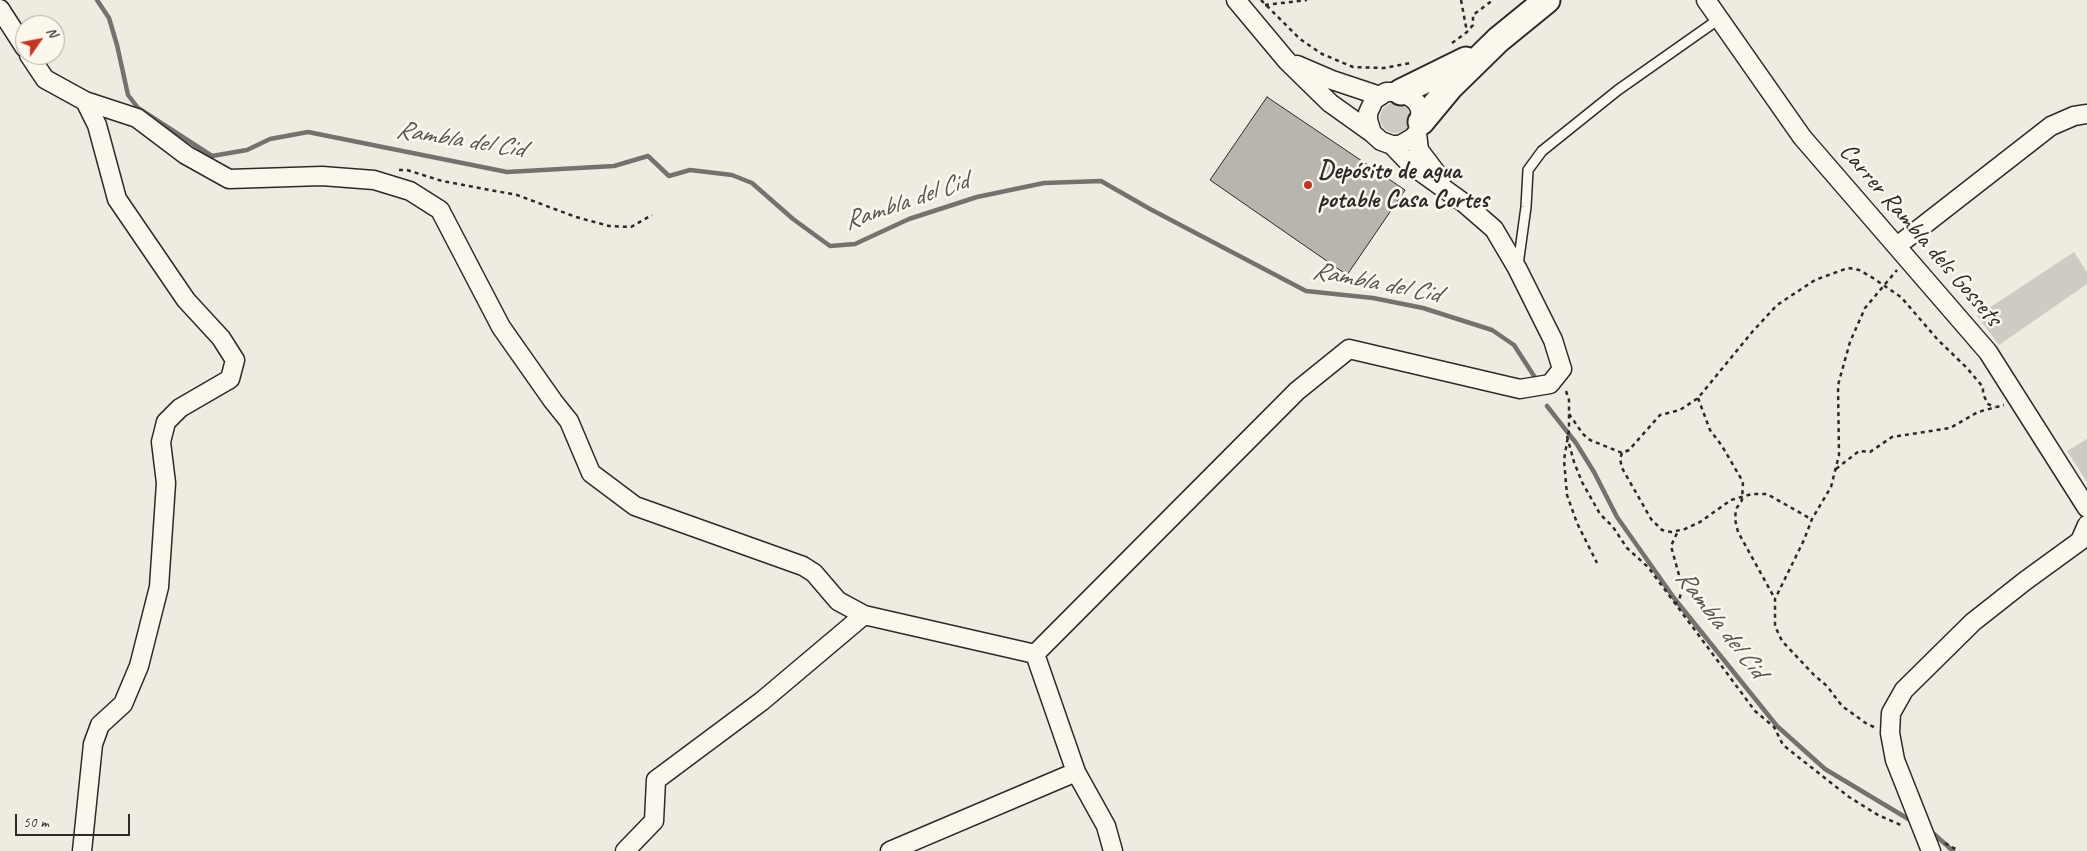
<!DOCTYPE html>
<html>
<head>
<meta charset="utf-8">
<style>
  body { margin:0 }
  #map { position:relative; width:2087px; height:851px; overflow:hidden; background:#eeebe0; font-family:Caveat,sans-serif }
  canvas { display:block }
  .north { position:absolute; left:15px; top:15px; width:50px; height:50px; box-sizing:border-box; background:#fbf7ec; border:1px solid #a8a59f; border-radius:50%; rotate:57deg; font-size:14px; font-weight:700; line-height:20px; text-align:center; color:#2b2b2b }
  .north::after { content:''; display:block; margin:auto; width:18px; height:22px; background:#c8321e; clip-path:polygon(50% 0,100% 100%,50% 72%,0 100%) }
  .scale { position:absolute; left:15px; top:814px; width:115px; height:22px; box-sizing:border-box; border:2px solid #2b2b2b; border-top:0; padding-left:6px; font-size:15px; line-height:18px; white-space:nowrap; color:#2b2b2b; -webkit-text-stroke:4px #fbf7ec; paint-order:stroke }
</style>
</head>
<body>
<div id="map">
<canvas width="2087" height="851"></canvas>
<div class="north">N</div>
<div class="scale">50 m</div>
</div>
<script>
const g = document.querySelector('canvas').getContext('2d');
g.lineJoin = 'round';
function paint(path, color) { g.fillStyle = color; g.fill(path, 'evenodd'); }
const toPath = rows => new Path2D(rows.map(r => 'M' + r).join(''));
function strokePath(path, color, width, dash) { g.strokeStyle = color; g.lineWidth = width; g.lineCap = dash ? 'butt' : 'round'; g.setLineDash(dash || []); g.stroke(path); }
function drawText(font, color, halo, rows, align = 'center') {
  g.font = font + ' Caveat,sans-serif'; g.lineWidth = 5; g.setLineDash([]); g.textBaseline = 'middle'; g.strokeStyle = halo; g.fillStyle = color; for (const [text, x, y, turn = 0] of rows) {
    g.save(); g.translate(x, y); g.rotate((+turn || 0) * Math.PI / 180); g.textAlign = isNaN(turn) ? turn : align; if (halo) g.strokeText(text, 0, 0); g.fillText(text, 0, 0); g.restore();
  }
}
paint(toPath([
  '1380 118a15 15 0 1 1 30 0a15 15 0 1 1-30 0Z',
  [2074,252,2087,272,2087,284,1999,345,1977,316],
  [2087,439,2087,482,2067,451]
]), '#cecbc2');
strokePath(toPath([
  [97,0,109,18,117,45,128,95,138,108,212,156,247,150,270,139,308,132,507,172,614,166,648,156,669,176,690,170,732,175,752,183,793,219,830,246,855,244,909,219,977,197,1044,183,1101,181,1150,209,1306,291,1373,298,1423,308,1492,330,1514,345,1534,376],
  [1547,406,1576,443,1594,472,1617,517,1674,598,1777,726,1825,769,1910,820],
  [1934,834,1953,851]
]), '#74726e', 4.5);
const building = toPath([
  [1267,97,1405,190,1347,275,1210,180,1267,97]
]);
paint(building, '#b8b5ae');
strokePath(building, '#2b2b2b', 1);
const lane = toPath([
  [1518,265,1526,207,1528,170,1542,151,1618,90,1719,19]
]);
const street = toPath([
  [1236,0,1287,61,1330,103,1372,133],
  [1706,0,1802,137,1988,352,2087,508],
  [0,9,25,48],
  [29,55,45,79,85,101,137,118,186,155,229,179,322,176,374,180,410,191,440,210,501,327,553,401,569,421,591,473,635,506,803,566,814,573,838,601,864,615,1035,654],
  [1297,65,1332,80,1380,96],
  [1417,133,1419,150,1441,179],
  [1897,246,2051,126,2074,116,2087,114],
  [82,851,93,744,100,725,123,704,139,666,159,587,166,483,161,442,166,422,180,408,230,379,235,360,221,338,186,300,117,199,97,125,85,101],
  [625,851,654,821,656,780,762,701,864,615],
  [890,851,1076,772],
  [1113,851,1106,826,1076,772,1035,654,1297,391,1349,349,1520,389,1550,384,1562,369,1553,340,1517,268,1494,229,1464,203,1411,165,1392,145,1381,141,1372,133,1368,120,1368,113,1374,100,1386,92,1401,92,1412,98,1417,103,1420,109,1421,122,1417,133,1412,138,1400,145,1392,145],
  [1931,851,1895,760,1890,733,1891,713,1904,690,1973,622,2025,581,2080,541,2087,525]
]);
const secondary = toPath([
  [1401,92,1466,60],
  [1421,122,1450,87,1498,40,1547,0]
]);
strokePath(lane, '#2b2b2b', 12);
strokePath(street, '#2b2b2b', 21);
strokePath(secondary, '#2b2b2b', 29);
strokePath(toPath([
  [1261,0,1300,39,1322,54,1353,67,1384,68,1411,63],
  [1461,0,1467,32],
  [1265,5,1307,0],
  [1452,43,1467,32,1473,25,1473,15,1493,0],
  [399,170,407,170,442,181,517,195,576,217,609,226,631,227,652,215],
  [1566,391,1569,400,1569,430,1564,460,1567,495,1577,523,1597,563],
  [1698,398,1710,430,1722,446,1743,482,1742,500,1736,509,1735,519,1738,532,1775,599],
  [1569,414,1583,434,1590,440,1622,453,1629,450,1660,415,1680,410,1698,398,1753,331,1777,305,1815,280,1848,268,1859,270,1873,278,1901,297,1938,340,1966,367,1983,387,1983,394,1988,404,1995,407],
  [1567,436,1574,462,1582,482,1600,514,1613,527,1627,548,1648,567,1755,711,1774,727,1783,745,1849,797,1878,815,1903,826],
  [1622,453,1620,459,1622,468,1651,519,1662,530,1671,532,1685,529,1700,522,1731,500,1752,494,1767,494,1811,519],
  [1836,469,1859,451,1870,452,1892,437,1950,428,1978,412,2004,405],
  [1675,605,1680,597,1682,586,1671,546,1678,531],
  [1874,727,1867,724,1842,706,1827,686,1814,675,1782,641,1775,626,1775,599,1804,540,1812,519,1831,487,1839,455,1838,385,1850,342,1865,308,1897,270],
  [1945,843,1959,851]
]), '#2b2b2b', 2.5, [4, 4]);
strokePath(lane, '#fbf7ec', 9);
strokePath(street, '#fbf7ec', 18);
strokePath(secondary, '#fbf7ec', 25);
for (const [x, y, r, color] of [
  [1308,185,5,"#c8321e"]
]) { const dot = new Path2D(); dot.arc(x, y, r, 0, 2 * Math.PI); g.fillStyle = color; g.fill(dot); strokePath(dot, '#fbf7ec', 2); }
drawText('bold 25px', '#2b2b2b', '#fbf7ec', [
  ["Depósito de agua",1318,171],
  ["potable Casa Cortes",1318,200]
], 'left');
drawText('25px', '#2b2b2b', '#fbf7ec', [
  ["Carrer Rambla dels Gossets",1920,235,49]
]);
drawText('italic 26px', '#555552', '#fbf7ec', [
  ["Rambla del Cid",460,140,9],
  ["Rambla del Cid",906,202,-19],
  ["Rambla del Cid",1376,283,11],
  ["Rambla del Cid",1720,624,52]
]);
</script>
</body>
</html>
